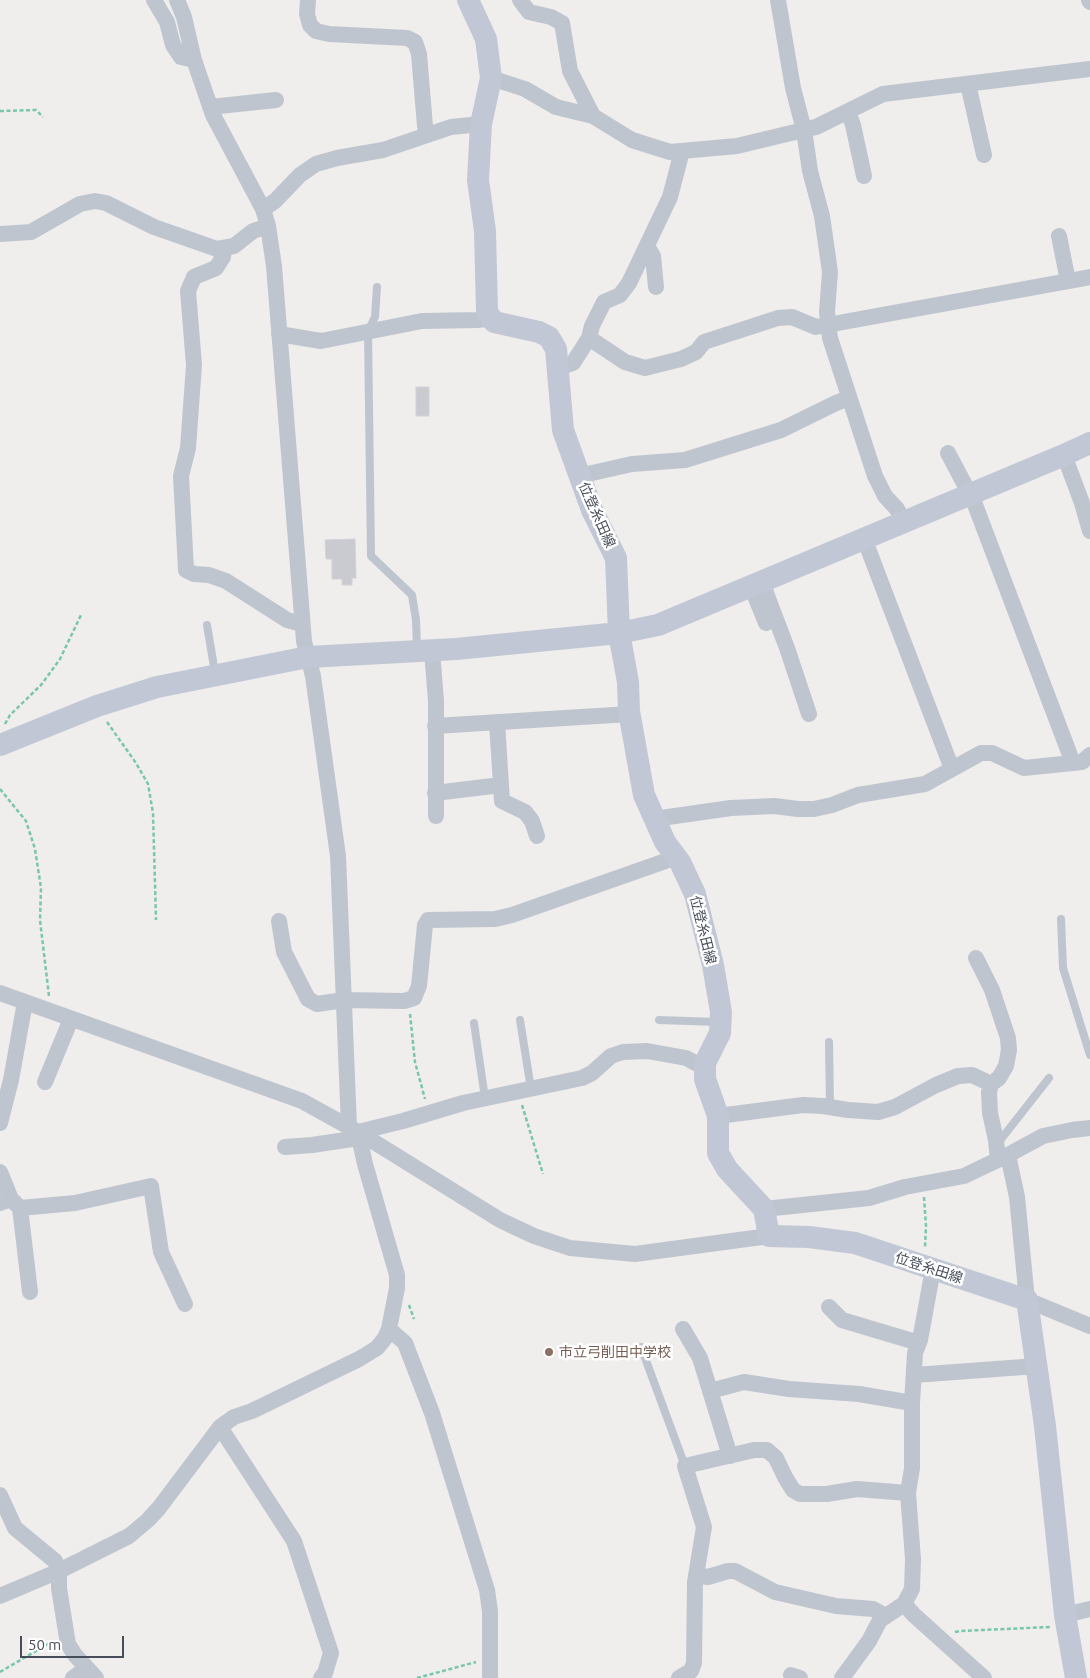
<!DOCTYPE html>
<html>
<head>
<meta charset="utf-8">
<style>
  body { margin:0 }
  #map { position:relative; width:1090px; height:1678px; overflow:hidden; background:#f0eded; font-family:Ubuntu,sans-serif }
  canvas { display:block }
  .scale { position:absolute; left:20px; top:1636px; width:104px; height:22px; box-sizing:border-box; border:2px solid #474d59; border-top:0; padding-left:6px; font-size:15px; line-height:18px; white-space:nowrap; color:#474d59; -webkit-text-stroke:4px #fff; paint-order:stroke }
</style>
</head>
<body>
<div id="map">
<canvas width="1090" height="1678"></canvas>
<div class="scale">50 m</div>
</div>
<script>
const g = document.querySelector('canvas').getContext('2d');
g.lineJoin = 'round';
function paint(path, color) { g.fillStyle = color; g.fill(path, 'evenodd'); }
const toPath = rows => new Path2D(rows.map(r => 'M' + r).join(''));
function strokePath(path, color, width, dash) { g.strokeStyle = color; g.lineWidth = width; g.lineCap = dash ? 'butt' : 'round'; g.setLineDash(dash || []); g.stroke(path); }
function drawText(font, color, halo, rows, align = 'center') {
  g.font = font + ' Ubuntu,"Noto Sans JP",sans-serif'; g.lineWidth = 5; g.setLineDash([]); g.textBaseline = 'middle'; g.strokeStyle = halo; g.fillStyle = color; for (const [text, x, y, turn = 0] of rows) {
    g.save(); g.translate(x, y); g.rotate((+turn || 0) * Math.PI / 180); g.textAlign = isNaN(turn) ? turn : align; if (halo) g.strokeText(text, 0, 0); g.fillText(text, 0, 0); g.restore();
  }
}
const building = toPath([
  [416,387,429,387,429,416,416,416,416,387],
  [355,539,356,578,352,578,352,585,342,585,342,579,332,579,332,559,326,559,325,540,355,539]
]);
paint(building, '#cacbd1');
strokePath(building, '#d1d2d8', 1);
strokePath(toPath([
  [0,111,36,110,43,117],
  [107,722,136,763,148,784,153,813,156,920],
  [5,724,10,715,41,685,60,659,81,615],
  [0,789,26,821,35,849,41,888,40,920,49,996],
  [410,1014,415,1062,425,1099],
  [522,1105,543,1174],
  [924,1197,926,1226,925,1247],
  [409,1305,414,1319],
  [955,1632,960,1631,1050,1627],
  [0,1672,53,1641],
  [417,1678,476,1662]
]), '#78c6ad', 2.5, [4, 2.5]);
strokePath(toPath([
  [377,287,375,317,368,331,371,556,412,595,416,620,417,649],
  [207,625,215,673],
  [1061,919,1063,968,1090,1055],
  [520,1020,531,1089],
  [659,1020,718,1022],
  [474,1023,485,1098],
  [829,1042,830,1106],
  [998,1143,1049,1078],
  [641,1347,685,1466]
]), '#bfc5ce', 8);
strokePath(toPath([
  [154,0,167,22,173,45,181,57,194,60],
  [177,0,184,17,194,60,213,115,263,209,268,226,274,266,304,641,313,676,338,856,349,1127],
  [308,0,307,14,310,25,316,31,329,34,407,38,415,42,419,54,425,126,427,135],
  [520,0,529,12,551,17,562,23,570,71,593,116],
  [778,0,793,88,804,130,810,171,822,216,830,272,827,312,830,338,875,476,885,496,897,509,904,522],
  [1089,0,1090,2],
  [491,78,525,89,556,107,593,116,632,140,670,152,737,146,816,127,883,94,1090,69],
  [968,84,984,155],
  [210,107,276,100],
  [848,112,853,125,864,176],
  [263,209,275,201,300,175,316,164,337,158,383,150,451,127,481,124],
  [0,234,31,232,80,204,95,201,106,203,154,227,217,249,234,246,253,231,268,226],
  [1059,236,1068,281],
  [647,246,653,256,656,287],
  [224,248,223,257,216,268,194,277,188,291,194,365,188,448,181,476,186,570,194,574,209,575,226,581,287,620,302,624],
  [279,334,321,341,422,321,478,320,490,318],
  [589,338,625,362,645,368,681,359,696,352,704,342,778,318,792,317,816,327,1090,277],
  [558,368,573,363,589,338,592,326,604,302,620,295,629,283,670,197,682,151],
  [948,453,974,502,1073,763],
  [1064,455,1082,503,1090,531],
  [579,476,632,464,685,460,781,430,836,403,849,398],
  [864,538,952,769],
  [764,580,766,593,787,648,809,714],
  [751,586,766,623],
  [432,651,436,701,436,816],
  [497,722,502,801,525,812,532,821,537,836],
  [435,726,630,714],
  [435,793,501,785],
  [654,819,731,808,774,806,798,809,814,809,832,805,858,795,925,784,981,753,992,753,1024,768,1082,762,1090,755],
  [279,921,284,952,308,999,317,1004,344,1000,404,1001,414,998,419,986,425,925,428,920,495,919,512,915,677,857],
  [976,958,992,990,1008,1038,1009,1050,1006,1066,999,1078,991,1084],
  [0,993,302,1101,358,1132,500,1220,534,1236,570,1248,635,1254,769,1236],
  [45,1082,71,1019],
  [718,1116,803,1105,823,1106,848,1110,878,1112,895,1107,936,1085,958,1076,972,1075,991,1084,989,1092,990,1113,996,1140,998,1160],
  [0,1123,11,1080,25,1002],
  [358,1132,403,1121,463,1103,582,1078,592,1073,611,1056,623,1052,647,1051,686,1058,705,1068],
  [285,1147,312,1145,359,1138],
  [1008,1155,1017,1197,1027,1300,1090,1326],
  [0,1172,11,1199,0,1203],
  [11,1199,20,1208,30,1292],
  [20,1208,75,1203,151,1186,161,1252,185,1304],
  [764,1209,869,1198,905,1187,964,1176,1008,1155,1043,1136,1072,1130,1090,1128],
  [829,1307,842,1320,919,1343],
  [389,1329,405,1343,432,1413,487,1590,490,1611,490,1678],
  [683,1329,700,1358,730,1456],
  [914,1375,1037,1366],
  [710,1391,744,1382,789,1389,859,1394,912,1403],
  [220,1427,294,1541,331,1653,325,1673,321,1678],
  [0,1495,15,1528,55,1561,59,1571,59,1588,68,1644,75,1655,96,1678],
  [696,1575,708,1577,728,1571,735,1571,775,1592,836,1606,873,1609,886,1616],
  [0,1596,59,1571,129,1536,148,1520,159,1508,220,1427,234,1417,252,1411,359,1359,377,1348,385,1338,389,1329,397,1288,397,1275,365,1164,358,1132],
  [904,1604,914,1615,984,1678],
  [1065,1615,1090,1609],
  [791,1675,800,1678],
  [73,1678,87,1668],
  [679,1678,691,1671,694,1663,695,1582,704,1527,685,1466,754,1450,767,1450,776,1458,785,1477,793,1490,800,1494,827,1494,857,1489,908,1493],
  [842,1678,869,1641,880,1620,904,1604,912,1589,913,1559,908,1493,912,1468,912,1403,915,1353,920,1340,933,1269]
]), '#bfc5ce', 16);
strokePath(toPath([
  [468,0,486,39,491,78,481,124,478,180,485,231,487,312,494,322,539,332,549,337,556,349,563,430,592,510,616,558,619,633,628,682,629,711,644,795,665,842,680,862,695,894,713,965,721,1012,720,1033,705,1063,705,1079,718,1116,718,1153,727,1169,764,1209,769,1236,809,1237,855,1243,1027,1300,1045,1426,1065,1615,1076,1678],
  [0,745,97,706,157,687,308,657,456,649,619,633,658,625,1064,455,1090,443]
]), '#c1c7d5', 22);
for (const [x, y, r, color] of [
  [549,1352,5,"#8d6e63"]
]) { const dot = new Path2D(); dot.arc(x, y, r, 0, 2 * Math.PI); g.fillStyle = color; g.fill(dot); strokePath(dot, '#fff', 2); }
drawText('14px', '#474d59', '#fff', [
  ["位登糸田線",597,515,66],
  ["位登糸田線",703,930,76],
  ["位登糸田線",929,1268,18]
]);
drawText('14px', '#785e54', '#fff', [
  ["市立弓削田中学校",559,1352]
], 'left');
</script>
</body>
</html>
